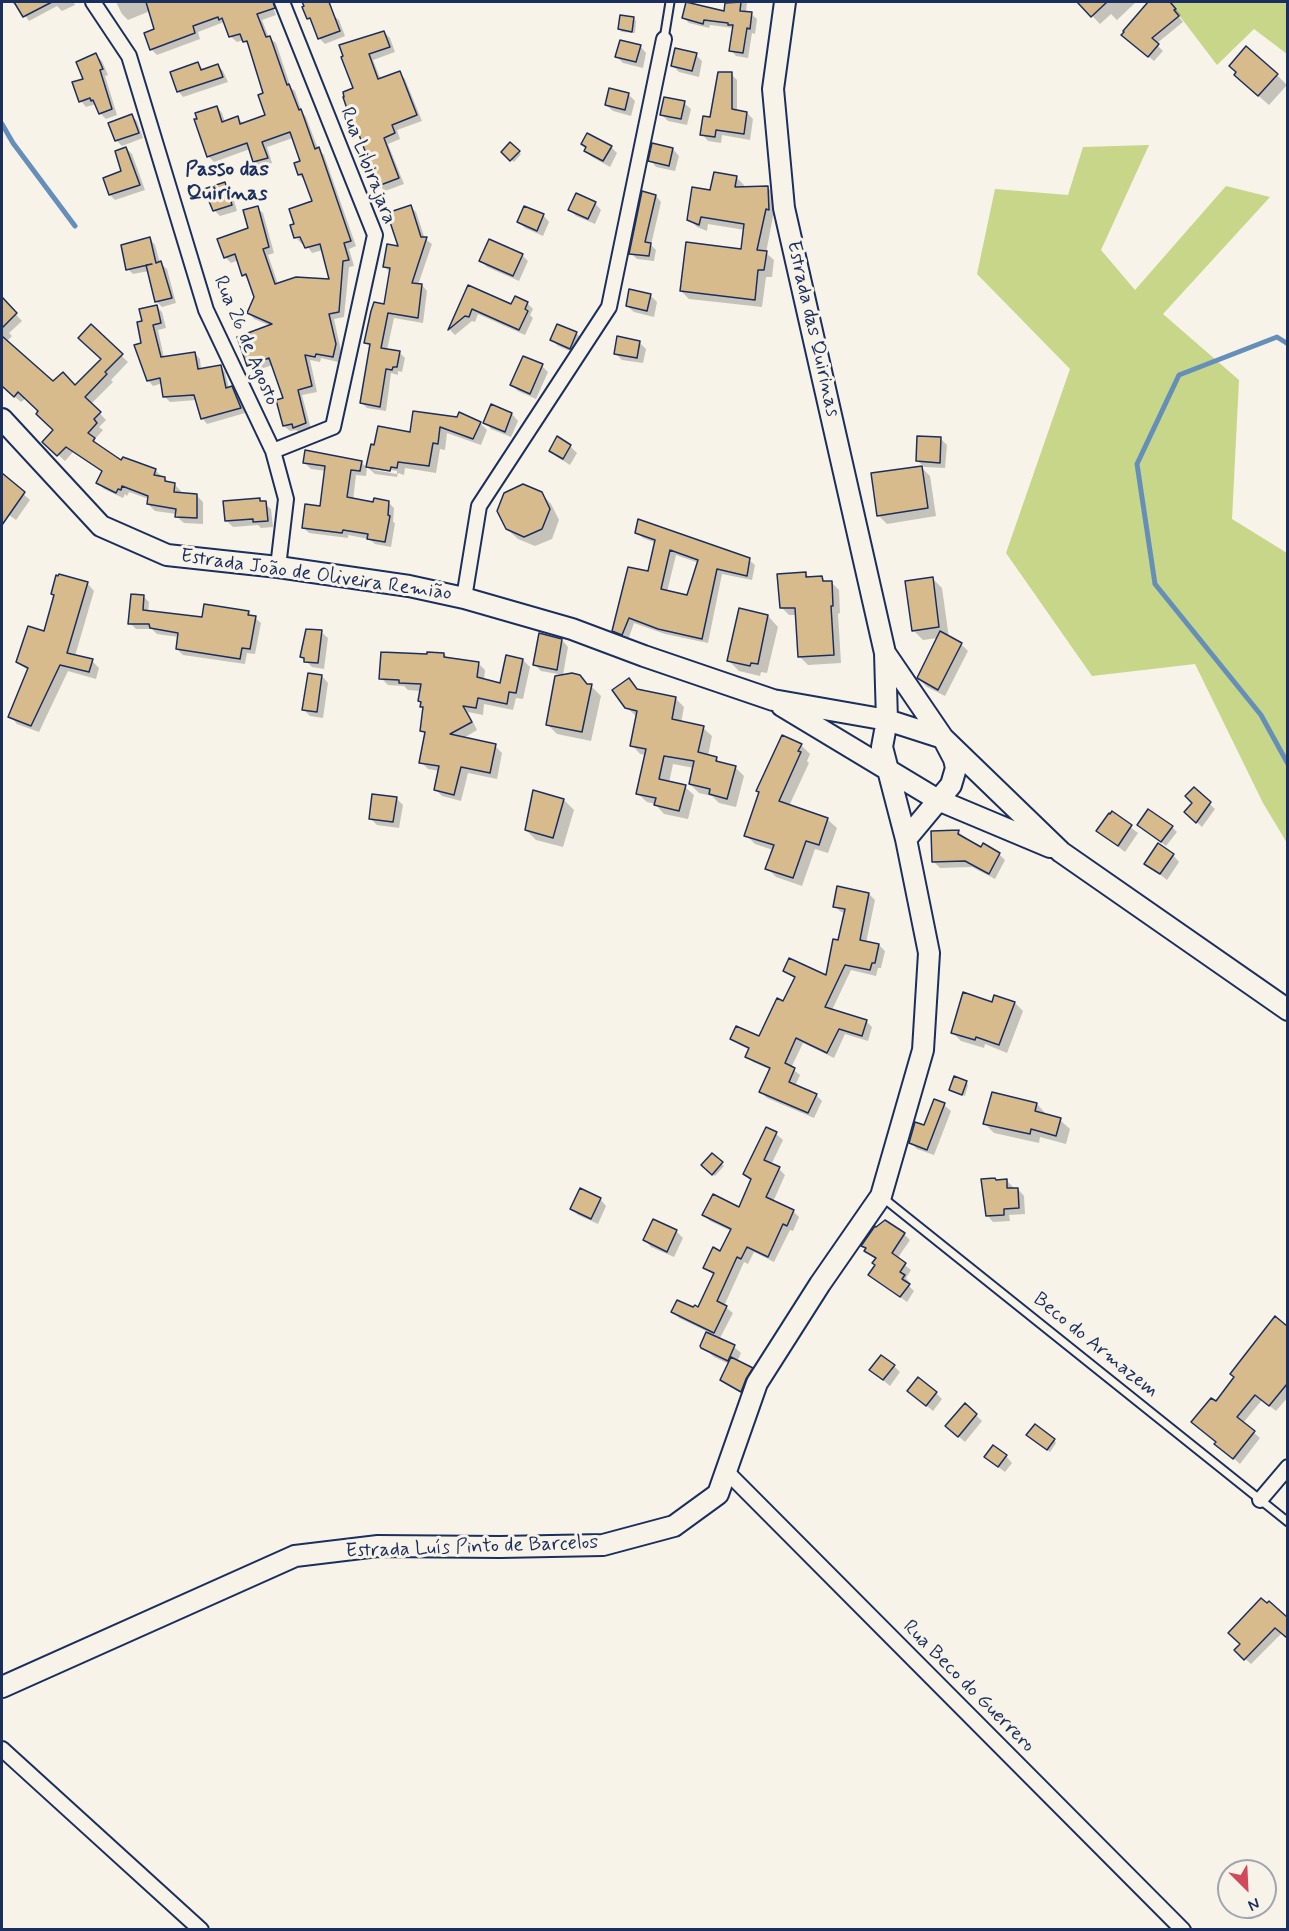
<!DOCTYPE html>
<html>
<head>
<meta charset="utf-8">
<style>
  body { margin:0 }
  #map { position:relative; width:1289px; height:1931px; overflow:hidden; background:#f7f3e8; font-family:Mynerve,sans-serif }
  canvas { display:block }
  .frame { position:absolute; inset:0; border:3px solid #1b2f5e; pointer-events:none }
  .north { position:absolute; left:1217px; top:1859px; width:60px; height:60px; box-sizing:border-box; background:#f7f3e8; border:2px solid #9fa5b1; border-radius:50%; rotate:156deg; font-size:16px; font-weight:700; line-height:24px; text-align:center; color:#1b2f5e }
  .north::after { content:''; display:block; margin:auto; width:21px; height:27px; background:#d1495b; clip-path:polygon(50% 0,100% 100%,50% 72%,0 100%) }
</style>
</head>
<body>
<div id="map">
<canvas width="1289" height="1931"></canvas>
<div class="frame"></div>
<div class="north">N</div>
</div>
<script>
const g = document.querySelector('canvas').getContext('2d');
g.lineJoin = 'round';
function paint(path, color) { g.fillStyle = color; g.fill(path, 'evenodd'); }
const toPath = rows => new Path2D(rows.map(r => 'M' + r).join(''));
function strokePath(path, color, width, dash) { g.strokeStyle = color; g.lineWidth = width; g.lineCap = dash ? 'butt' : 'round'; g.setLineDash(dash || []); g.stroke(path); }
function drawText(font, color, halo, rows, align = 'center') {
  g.font = font + ' Mynerve,sans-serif'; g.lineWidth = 6; g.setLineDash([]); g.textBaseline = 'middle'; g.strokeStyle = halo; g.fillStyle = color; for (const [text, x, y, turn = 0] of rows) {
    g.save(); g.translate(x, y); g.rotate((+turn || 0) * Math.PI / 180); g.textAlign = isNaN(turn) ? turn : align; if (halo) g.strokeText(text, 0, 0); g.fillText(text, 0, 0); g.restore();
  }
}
paint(toPath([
  [1169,2,1287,2,1287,54,1254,29,1217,65],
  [1149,145,1101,250,1135,290,1226,186,1270,197,1163,314,1239,380,1232,519,1287,553,1287,843,1263,803,1195,664,1092,676,1006,553,1070,369,977,274,995,189,1068,195,1083,147]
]), '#c7d689');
paint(toPath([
  [11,2,77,2,74,3,75,5,62,11,57,6,29,21,18,5,16,6],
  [116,2,271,2,276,15,262,20,269,38,276,43,291,88,295,91,302,112,306,117,318,149,324,155,356,246,349,249,354,266,349,267,344,317,334,319,341,351,338,362,321,358,320,362,310,360,317,392,302,395,311,429,300,433,296,430,290,431,284,426,285,399,273,365,254,371,249,365,271,326,254,319,249,313,255,297,249,281,244,275,239,260,231,263,225,257,250,229,257,208,263,213,274,253,268,255,278,284,331,281,323,250,312,253,305,243,302,244,297,239,308,236,296,238,296,225,314,202,305,180,299,175,296,164,301,162,293,138,267,147,272,163,260,167,254,161,250,149,214,162,208,156,217,107,222,113,225,122,237,118,244,124,267,116,265,94,250,47,244,40,237,42,231,37,224,22,198,32,200,39,157,55,151,49,155,30,150,11,128,20,122,14],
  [304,2,323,2,329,16,333,15,339,20,345,36,325,44,319,38,313,22,308,18],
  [730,2,747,2,746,13,751,14,757,19,755,34,752,33,748,58,736,56,731,50,733,28,710,25,709,28,689,23,684,18,725,13],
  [1079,2,1136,2,1117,20,1111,14,1100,24],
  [1150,2,1170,2,1181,15,1179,17,1183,22,1156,44,1163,51,1154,61,1129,40,1125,31],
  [634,19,636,21,635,33,622,32,619,29],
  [384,32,390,38,395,52,373,60,381,80,400,73,405,79,422,121,397,130,400,139,388,144,404,184,385,191,379,185,362,137,356,132,354,89,343,58],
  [640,46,646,53,643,68,623,63,617,57],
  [96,55,102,61,108,75,105,76,117,115,106,119,100,113,96,104,86,107,81,101,85,79],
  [696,55,702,61,699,77,679,72,673,66],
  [198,64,203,69,218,66,223,71,228,82,183,97,178,91],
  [731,74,737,80,737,111,747,113,753,119,750,140,722,135,721,143,708,141,702,134,712,119],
  [1277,75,1287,85,1269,105,1246,85],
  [610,90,629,95,635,101,631,116,613,111,606,105],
  [684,103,691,109,687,125,668,121,661,114],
  [132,116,137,121,143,138,122,146,116,140],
  [510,144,521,154,514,162,503,152],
  [583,144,611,147,617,153,610,167,592,157,585,151,587,148],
  [126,148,132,154,145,190,115,200,110,195,123,172],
  [673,149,679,156,675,171,656,167,650,160],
  [736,177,744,185,743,188,768,188,775,195,776,216,773,216,766,253,774,260,772,277,766,277,762,307,689,299,681,291,742,251,745,230,708,224,707,231,697,227,689,219,711,192],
  [225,184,231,190,237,211,220,216,214,210],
  [656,196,661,202,651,245,656,250,654,261,637,259,631,253],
  [595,203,601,210,595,224,576,216,570,210],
  [411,207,416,212,425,239,432,244,418,285,422,285,427,291,423,323,394,318,387,350,399,352,405,358,402,372,398,371,398,375,391,373,386,411,367,408,362,403,371,347,366,343,385,305,390,272,384,266,400,248],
  [543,215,549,222,543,236,525,228,519,222],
  [150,239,155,245,160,263,167,269,176,303,162,307,156,301,149,271,133,274,128,269],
  [522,255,528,261,519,281,487,267,480,260],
  [468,287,512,305,527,303,533,309,530,315,533,318,525,335,478,314,475,322,472,321,455,335,450,330],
  [650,295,657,302,654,317,634,312,627,306],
  [6,304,22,321,9,333,12,336,6,342,53,384,76,387,103,359,91,326,128,362,111,380,113,382,91,404,106,420,99,427,103,430,94,440,100,446,99,448,122,463,155,470,169,483,174,484,181,491,181,494,196,495,203,502,203,524,184,523,177,517,177,514,155,511,148,504,149,499,129,492,127,496,125,494,123,498,104,489,98,483,103,472,73,452,65,461,51,448,55,430,40,411,26,398,21,402,2,386,2,310],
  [157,307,162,312,166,328,158,330,164,358,195,354,200,359,201,370,220,366,225,372,229,388,232,388,237,393,245,413,207,424,202,418,197,400,170,402,165,397,163,383,153,386,148,380,143,345,144,322],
  [576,333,583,340,577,354,558,346,552,340],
  [639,342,646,349,643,363,622,360,615,353],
  [542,366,548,372,536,399,518,391,512,385],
  [492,406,512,414,518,421,511,437,491,429,485,422],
  [415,412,480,423,487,430,481,445,447,433,445,450,440,449,436,473,405,468,404,475,398,473,397,477,375,474,367,467,412,433],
  [374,467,397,471,397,474,374,470],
  [557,439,570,446,577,453,570,465,557,457,551,451],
  [941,439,947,445,945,468,924,467,917,460],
  [361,462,367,468,366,476,356,475,353,500,375,504,388,502,394,508,393,522,395,523,391,547,375,544,369,539,348,535,348,538,309,533,303,527,321,507,326,471,311,469,305,463],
  [921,467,930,476,936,516,887,524,878,515],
  [2,475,30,500,16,520,6,513,2,520],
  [541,493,551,504,559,520,552,539,535,546,518,539,507,529],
  [259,500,271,509,273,527,261,528,258,525,233,527,226,520],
  [637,533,749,560,755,565,752,580,722,574,708,643,665,634,634,623,628,640,619,636,614,631,649,573,656,543,643,538],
  [676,555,699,563,688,597,667,592],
  [805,573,810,578,822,578,826,583,831,582,839,590,840,613,838,614,841,663,808,665,800,657,797,615,789,615,781,607],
  [932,578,942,588,949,638,961,644,968,651,945,696,927,687,918,678,938,638,923,640,913,630],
  [87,583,94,591,75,656,92,661,99,668,96,679,68,671,39,732,17,724,10,716,29,671,17,662,45,633,55,596],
  [143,596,149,602,148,613,204,619,248,612,261,623,255,654,247,653,245,664,183,655,177,649,179,637,157,634,152,629,136,629,130,623],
  [768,616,778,627,767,673,761,672,760,676,739,671,729,661],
  [321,632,328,638,324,669,312,667,302,657],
  [562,640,568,647,563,675,541,671,535,665],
  [444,654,449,659,478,663,485,670,484,680,501,685,523,660,530,667,523,699,516,698,513,710,484,704,483,715,468,712,477,730,462,739,495,746,502,753,497,779,468,773,461,801,442,796,435,789,440,771,428,769,421,762,426,735,422,731,425,709,422,706,421,691,408,690,404,686,388,685,381,678,428,656],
  [322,676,328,683,323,718,310,716,304,710],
  [629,680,639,691,676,699,684,707,681,723,703,728,712,736,708,756,716,758,721,764,735,767,744,776,736,807,719,803,712,796,699,793,690,784,694,768,673,764,669,783,685,787,694,795,688,819,664,814,655,804,647,802,638,794,646,755,640,754,632,745,637,717,626,707],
  [587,685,591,686,601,696,591,741,557,734,548,725],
  [801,745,810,754,807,761,809,763,789,806,827,819,837,828,828,853,815,849,802,886,776,877,767,868,773,850,755,844,746,835],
  [1194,789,1215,809,1202,827,1186,812,1194,803],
  [396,798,403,805,399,828,377,825,370,818],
  [564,800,574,810,563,847,536,840,526,830],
  [1112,813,1138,833,1125,852,1098,831],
  [1139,825,1172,827,1177,832,1166,846],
  [958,832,981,849,999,854,1005,860,995,879,972,867,940,868,933,861],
  [1173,855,1179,862,1167,880,1146,863],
  [869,894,875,900,866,943,879,945,885,951,881,968,878,968,876,976,851,970,832,1010,866,1021,872,1027,868,1041,845,1034,834,1058,803,1043,791,1068,800,1075,795,1086,816,1095,822,1101,814,1118,767,1098,761,1092,771,1070,753,1062,747,1056,750,1050,738,1044,732,1038,760,1038,784,1003,796,979,785,971,827,977,840,942,846,913,841,912,834,906],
  [993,1003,1015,1003,1023,1011,1007,1053,985,1044,984,1048,961,1041,952,1032],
  [966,1082,968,1085,965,1096,951,1090],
  [1037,1104,1046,1114,1046,1116,1060,1120,1070,1129,1066,1144,1040,1137,1039,1143,994,1133,984,1123],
  [944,1105,951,1111,934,1155,917,1149,910,1142],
  [767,1129,776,1134,783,1140,771,1165,779,1169,785,1175,773,1202,793,1211,799,1217,793,1231,790,1230,774,1262,754,1252,748,1264,744,1262,724,1306,733,1313,719,1340,734,1347,741,1353,737,1362,752,1369,757,1374,747,1396,727,1385,722,1380,729,1364,714,1357,702,1346,708,1332,679,1318,673,1311,699,1309,715,1276,705,1268,721,1253,731,1231,710,1221,704,1215,739,1209,752,1181,745,1174],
  [712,1155,724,1166,715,1176,703,1165],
  [1006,1180,1013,1187,1013,1190,1018,1189,1024,1196,1025,1214,1009,1215,1010,1221,993,1222,987,1215],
  [600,1199,606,1206,598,1224,578,1215,571,1209],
  [676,1231,683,1238,674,1257,651,1247,645,1240],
  [904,1234,910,1240,897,1259,911,1270,906,1278,909,1282,908,1285,914,1291,907,1302,870,1275,876,1265,877,1259,866,1250,867,1249,863,1245],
  [1275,1319,1288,1328,1288,1397,1276,1411,1262,1400,1243,1423,1260,1438,1240,1464,1193,1422,1216,1403],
  [894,1366,900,1372,890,1386,871,1370],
  [936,1393,942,1399,933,1411,916,1397],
  [976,1415,982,1421,965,1442,954,1432],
  [1031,1438,1054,1440,1056,1443,1050,1452],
  [1006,1456,1012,1463,1005,1472,993,1463],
  [1269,1603,1288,1619,1288,1637,1282,1633,1251,1664,1236,1650]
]), '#0003');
strokePath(toPath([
  [2,124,13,143,75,226],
  [1288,344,1277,337,1179,375,1137,464,1155,584,1261,715,1288,764]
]), '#658fb9', 5);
const building = toPath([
  [14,2,52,2,23,17,14,2],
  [146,2,273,2,275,8,257,14,266,37,270,36,287,85,289,84,299,110,301,109,315,149,319,147,351,241,344,243,349,260,343,261,339,312,329,314,336,344,333,357,316,354,315,357,305,355,312,386,298,390,306,423,293,428,292,424,283,426,276,400,283,398,269,358,247,366,237,337,272,324,247,313,254,297,246,274,242,276,235,254,224,258,217,239,248,228,243,210,258,206,269,247,263,249,275,284,296,277,329,279,320,244,305,248,300,237,294,238,290,225,294,224,289,209,312,201,302,174,298,175,294,163,300,161,290,132,262,142,268,158,253,162,247,143,207,157,194,119,197,119,195,113,217,106,222,122,238,116,240,124,265,115,258,95,263,93,247,41,243,42,240,34,229,37,222,18,219,20,218,17,193,26,195,33,150,50,144,33,154,29,146,2],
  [302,2,329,2,340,31,318,39,310,18,307,19,302,7,304,6,302,2],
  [686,2,724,11,725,3,741,2,740,11,752,12,750,29,747,28,743,53,729,51,733,25,728,25,728,23,704,20,703,24,682,18,686,2],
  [1077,2,1107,2,1091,17,1077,2],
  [1148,2,1170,2,1176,9,1174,10,1179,16,1152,38,1159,44,1148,57,1121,35,1124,32,1123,31,1148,2],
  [620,15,634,17,632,32,618,29,620,15],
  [384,31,390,47,369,54,378,79,400,71,417,115,392,125,395,133,384,138,399,178,378,186,358,132,355,133,343,97,344,97,343,92,353,88,341,57,343,56,339,45,384,31],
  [620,40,641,45,636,62,615,57,620,40],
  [1246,46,1278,74,1258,96,1234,75,1236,72,1229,66,1246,46],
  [675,48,697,53,692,71,671,66,675,48],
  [96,53,103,69,100,70,112,109,99,114,93,100,91,101,90,98,79,102,72,82,83,79,76,62,96,53],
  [198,62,201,70,218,64,223,77,177,92,170,72,198,62],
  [718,72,732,72,732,109,747,112,744,134,716,130,715,137,700,135,703,116,710,117,718,72],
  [609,88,629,93,625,110,605,105,609,88],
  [664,97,685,101,681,119,660,115,664,97],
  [132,114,139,133,115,141,108,123,132,114],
  [587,133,612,146,603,161,584,151,586,147,581,144,587,133],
  [510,142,520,151,510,161,501,152,510,142],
  [652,143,673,148,669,166,648,161,652,143],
  [126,147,140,185,109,195,103,178,121,171,115,151,126,147],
  [714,172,737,176,735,187,768,186,769,210,766,209,757,250,767,251,764,270,758,270,755,300,680,291,686,242,741,249,744,224,701,217,699,225,687,220,692,187,710,190,714,172],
  [225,182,232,205,213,211,204,189,225,182],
  [642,191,656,195,645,242,651,243,649,256,629,254,642,191],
  [576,193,596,202,588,219,568,210,576,193],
  [411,205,421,237,427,237,412,283,422,284,418,318,388,313,381,348,400,351,397,367,393,367,392,370,386,369,380,407,360,403,370,344,364,343,371,311,374,302,384,304,390,268,383,267,387,244,398,246,387,213,411,205],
  [524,206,544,214,537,231,517,222,524,206],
  [150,237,156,263,161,261,172,298,155,302,146,265,152,264,126,270,121,245,150,237],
  [489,239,523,254,513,276,479,261,489,239],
  [468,285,511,304,515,296,528,302,525,309,528,311,519,330,472,309,469,317,465,316,448,330,468,285],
  [629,289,651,294,647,311,626,306,629,289],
  [2,297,17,313,2,328,2,297],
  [157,305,161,323,153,325,161,357,195,352,198,369,221,365,226,388,232,386,241,408,201,419,194,395,163,397,160,378,147,381,134,345,141,343,137,322,142,321,139,309,157,305],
  [91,324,123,354,105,372,107,374,85,397,101,412,94,419,97,423,88,433,95,438,93,441,121,460,123,457,156,469,154,475,165,477,165,481,175,483,174,492,197,494,197,518,175,517,176,509,147,504,148,496,122,486,121,490,118,489,116,493,96,483,102,471,66,447,57,456,42,442,53,430,36,414,38,411,18,392,14,397,2,386,2,336,53,381,63,372,75,385,101,359,78,338,91,324],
  [557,324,577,332,570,349,550,340,557,324],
  [617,336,640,341,637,358,614,354,617,336],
  [523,356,543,364,530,394,510,385,523,356],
  [491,404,512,413,505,432,483,423,491,404],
  [413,411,457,417,459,412,481,422,473,439,440,427,438,444,433,443,429,466,398,462,397,468,391,467,390,471,366,467,371,444,374,445,378,426,410,432,413,411],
  [557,436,571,445,563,459,549,451,557,436],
  [917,436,941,437,940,463,916,461,917,436],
  [305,450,362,461,360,471,351,470,347,497,373,502,374,498,389,501,388,515,390,516,385,542,367,539,368,534,343,530,342,533,302,528,305,504,320,506,325,466,303,463,305,450],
  [922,466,928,508,877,516,871,473,922,466],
  [2,473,25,492,2,525,2,473],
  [523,484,542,492,550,509,542,529,524,537,506,529,497,511,504,493,523,484],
  [260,498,260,501,266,501,268,521,253,522,253,519,225,521,223,501,260,498],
  [638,519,750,558,747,576,717,569,702,639,658,629,629,618,622,635,612,631,628,567,648,571,655,540,635,533,638,519],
  [670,550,698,560,687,595,661,589,670,550],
  [806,572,806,577,822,576,823,581,832,581,833,606,831,606,834,655,798,657,795,608,780,608,777,574,806,572],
  [59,574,88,582,67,653,93,659,89,672,60,665,31,726,8,717,28,668,16,662,28,626,44,631,54,595,51,594,56,575,58,576,59,574],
  [933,577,939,627,912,631,905,581,933,577],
  [131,594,144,595,143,610,202,617,204,604,249,611,248,615,256,616,250,649,242,648,240,659,176,649,178,633,150,628,149,624,128,624,131,594],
  [739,608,768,615,758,664,751,663,750,666,727,661,739,608],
  [306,629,322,630,318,663,304,662,304,658,300,657,306,629],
  [940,631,962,643,938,690,917,678,940,631],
  [539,633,562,639,557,670,533,665,539,633],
  [381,652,427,654,427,652,444,653,444,657,479,662,477,677,500,683,506,655,523,659,516,693,509,692,507,704,478,698,476,708,463,706,472,722,450,734,496,744,490,773,461,767,454,795,434,790,439,766,419,763,425,732,420,731,423,707,420,707,421,702,418,701,421,684,399,683,399,680,379,679,381,652],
  [308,673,322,675,317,712,302,710,308,673],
  [572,673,580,675,587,684,592,684,582,732,546,725,555,676,572,673],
  [629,678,637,689,676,697,672,719,704,726,698,752,717,757,716,761,736,766,727,799,709,794,710,789,689,784,694,761,664,756,659,779,686,785,679,811,654,805,656,798,636,794,646,749,630,746,637,711,625,708,612,690,629,678],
  [782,735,802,744,798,751,801,752,779,801,828,818,819,845,806,841,793,878,765,869,774,845,744,836,759,792,756,791,782,735],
  [1194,787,1211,802,1196,823,1184,812,1192,803,1185,796,1194,787],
  [533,790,564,799,553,838,525,830,533,790],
  [372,794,397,797,393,822,369,819,372,794],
  [1148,809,1173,826,1161,842,1137,825,1148,809],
  [1112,811,1132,825,1118,846,1096,831,1109,813,1110,814,1112,811],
  [959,830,958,834,981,847,983,843,1000,853,989,874,965,861,932,862,931,831,959,830],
  [1158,843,1174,854,1160,874,1144,864,1158,843],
  [837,886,869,893,860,940,879,944,875,963,872,963,870,970,845,965,825,1007,867,1020,862,1036,839,1029,827,1053,796,1038,785,1063,795,1068,789,1082,817,1094,808,1113,759,1092,770,1068,745,1057,749,1048,730,1039,736,1026,759,1036,777,998,783,1001,795,977,783,971,789,958,826,975,833,939,838,940,845,909,833,907,837,886],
  [963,992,992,1002,994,995,1015,1002,999,1045,976,1037,975,1040,951,1033,963,992],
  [954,1076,967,1081,962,1095,949,1090,954,1076],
  [992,1092,1037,1103,1035,1111,1061,1118,1056,1136,1031,1129,1030,1134,983,1124,992,1092],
  [934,1099,945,1103,927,1150,909,1143,915,1122,924,1125,934,1099],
  [766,1127,777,1132,764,1160,780,1167,766,1197,794,1210,787,1226,783,1224,768,1257,747,1247,741,1259,737,1257,717,1301,727,1306,714,1333,671,1312,677,1300,693,1307,695,1305,698,1307,714,1273,703,1268,713,1247,720,1251,731,1229,702,1215,713,1194,739,1207,751,1179,743,1174,766,1127],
  [712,1153,723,1162,712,1175,701,1165,712,1153],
  [995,1178,996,1180,1007,1179,1007,1188,1018,1188,1019,1208,1004,1209,1004,1215,986,1216,981,1179,995,1178],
  [580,1188,601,1198,591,1219,570,1209,580,1188],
  [653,1219,677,1230,667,1252,643,1240,653,1219],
  [885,1220,905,1233,892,1253,906,1263,900,1272,905,1275,902,1279,910,1284,900,1297,868,1275,875,1265,872,1263,876,1258,864,1251,866,1248,861,1246,875,1226,876,1227,885,1220],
  [1275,1316,1287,1326,1287,1384,1269,1406,1255,1395,1237,1417,1255,1431,1233,1459,1214,1444,1216,1442,1191,1422,1211,1398,1216,1401,1234,1377,1230,1374,1275,1316],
  [706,1332,735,1345,728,1361,701,1348,700,1346,706,1332],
  [881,1355,895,1365,883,1380,869,1370,881,1355],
  [731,1357,753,1368,746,1379,741,1392,720,1380,731,1357],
  [918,1377,937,1392,926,1406,907,1391,918,1377],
  [965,1403,977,1414,958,1437,945,1426,965,1403],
  [1035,1424,1055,1439,1047,1450,1026,1435,1035,1424],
  [993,1445,1007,1455,998,1467,984,1457,993,1445],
  [1261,1598,1267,1603,1269,1601,1287,1617,1287,1638,1275,1628,1244,1660,1234,1650,1240,1644,1228,1633,1261,1598]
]);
paint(building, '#d7bb8c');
strokePath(building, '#1b2f5e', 1.5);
const lane = toPath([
  [664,39,670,2],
  [882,1197,1288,1522]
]);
const street = toPath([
  [93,2,129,56,206,310,273,451,286,499,278,567],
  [273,451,333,427,375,235,282,2],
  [464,598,479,506,609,307,664,39],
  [726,1471,1183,1930],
  [1260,1500,1288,1467],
  [2,1749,201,1930]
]);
const secondary = toPath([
  [2,419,101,526,167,555,278,567,409,586,464,598,572,629,644,656,773,700,887,720,943,738,1061,852,1288,1010],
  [885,653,943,738,954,759,956,768,951,785,906,839],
  [782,706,938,800,1050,847],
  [2,1687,295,1556,378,1546,500,1547,603,1545,674,1526,718,1494,757,1383,820,1284,881,1196,923,1050,929,953,906,839,882,747,887,720,885,653,784,208,773,89,785,2]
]);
strokePath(lane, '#1b2f5e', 11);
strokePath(street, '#1b2f5e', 18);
strokePath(secondary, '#1b2f5e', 24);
strokePath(lane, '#f7f3e8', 7);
strokePath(street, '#f7f3e8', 14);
strokePath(secondary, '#f7f3e8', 20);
drawText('20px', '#1b2f5e', '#f7f3e8', [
  ["Rua Libirajara",367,166,69],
  ["Estrada das Quirinas",812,329,77],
  ["Rua 26 de Agosto",245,341,67],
  ["Estrada João de Oliveira Remião",316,576,8],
  ["Beco do Armazem",1095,1346,39],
  ["Estrada Luís Pinto de Barcelos",472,1548,-2],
  ["Rua Beco do Guerrero",968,1687,45]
]);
drawText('bold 21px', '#1b2f5e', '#f7f3e8', [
  ["Passo das",227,171],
  ["Quirinas",227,195]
]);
</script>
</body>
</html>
